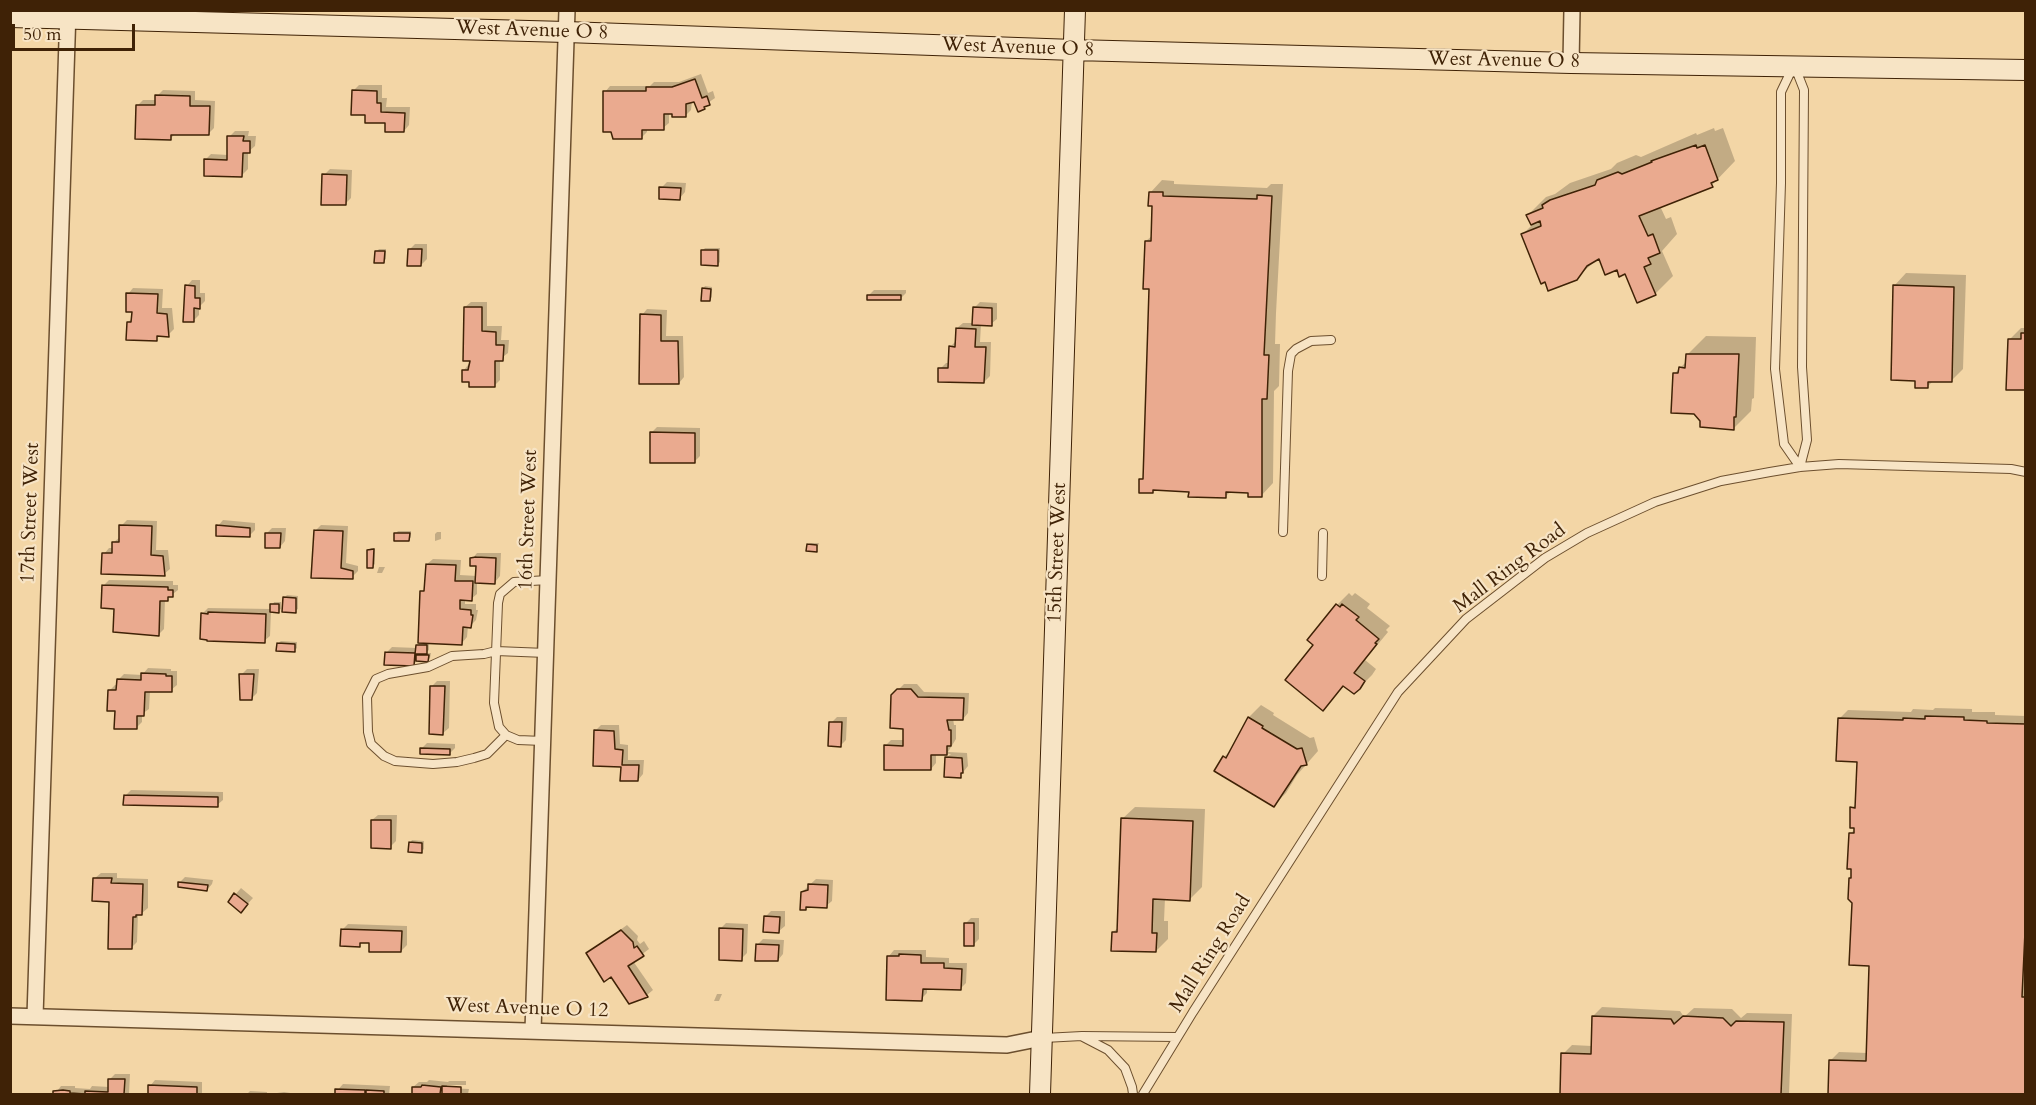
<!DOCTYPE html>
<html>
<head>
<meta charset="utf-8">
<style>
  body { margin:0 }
  #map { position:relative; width:2036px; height:1105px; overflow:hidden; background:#f3d6a6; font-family:Cardo,serif }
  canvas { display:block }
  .frame { position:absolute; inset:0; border:12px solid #3f2206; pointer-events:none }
  .scale { position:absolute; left:12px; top:24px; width:123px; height:27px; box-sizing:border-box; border:3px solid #3f2206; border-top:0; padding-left:8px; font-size:18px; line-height:21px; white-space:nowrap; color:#3f2206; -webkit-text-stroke:4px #f7e4c5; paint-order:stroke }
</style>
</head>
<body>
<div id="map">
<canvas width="2036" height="1105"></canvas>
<div class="frame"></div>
<div class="scale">50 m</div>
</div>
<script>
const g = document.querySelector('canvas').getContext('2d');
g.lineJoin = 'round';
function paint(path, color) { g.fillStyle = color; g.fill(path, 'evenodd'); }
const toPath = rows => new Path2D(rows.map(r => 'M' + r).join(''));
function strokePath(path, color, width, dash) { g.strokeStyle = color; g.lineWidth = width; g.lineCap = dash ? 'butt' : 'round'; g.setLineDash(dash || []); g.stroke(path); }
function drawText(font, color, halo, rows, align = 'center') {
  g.font = font + ' Cardo,serif'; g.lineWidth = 4.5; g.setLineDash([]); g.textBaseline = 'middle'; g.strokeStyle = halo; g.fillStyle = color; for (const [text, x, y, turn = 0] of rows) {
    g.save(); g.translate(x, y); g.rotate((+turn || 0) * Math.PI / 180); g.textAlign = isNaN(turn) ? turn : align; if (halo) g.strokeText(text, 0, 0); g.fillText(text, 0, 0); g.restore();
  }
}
paint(toPath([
  [701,74,708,93,713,91,715,98,699,109,695,100,692,101,691,110,686,115,669,112,669,123,663,128,647,128,647,132,641,138,605,92,610,86,650,86,654,82,679,82],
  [359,85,382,85,382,98,387,98,386,107,410,107,409,125,404,131,387,121,353,91],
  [163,90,195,91,195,100,215,101,214,128,208,134,176,133,171,138,138,105,143,100,157,100,157,96],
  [1714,128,1715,131,1723,128,1735,161,1712,185,1660,206,1666,219,1671,217,1677,234,1662,251,1673,276,1655,294,1626,272,1600,257,1576,278,1523,234,1532,225,1528,215,1546,197,1555,194,1570,183,1611,169,1617,163,1636,155,1641,157,1696,133,1697,135],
  [235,131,249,131,248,136,256,136,255,146,248,152,248,169,242,175,205,160,211,154,228,155,229,137],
  [330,169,352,170,351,198,345,204,324,175],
  [1162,180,1174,181,1174,184,1267,188,1271,184,1283,184,1276,313,1275,344,1280,344,1279,386,1274,391,1273,483,1261,496,1249,492,1231,491,1225,497,1190,490,1155,489,1153,492,1141,480,1144,476,1151,288,1146,241,1153,235,1154,205,1150,193],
  [667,182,686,183,685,192,680,198,661,188],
  [415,244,427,244,427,259,421,265,409,250],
  [705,248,720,248,720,262,717,265,703,250],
  [379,249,386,249,386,259,383,262,377,251],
  [1906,273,1966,275,1963,369,1951,381,1934,380,1927,387,1916,379,1894,286],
  [192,280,200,280,200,293,205,293,205,301,199,307,199,315,193,321,187,286],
  [705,286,712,287,712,297,710,300,703,289],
  [133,288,163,289,162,308,172,308,174,329,168,335,160,335,156,339,128,322,133,318,133,311,128,294],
  [874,290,906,290,906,293,900,299,869,295],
  [471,302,487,302,487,326,502,326,501,340,509,340,508,353,500,359,500,380,494,386,464,370,472,360,465,307],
  [980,302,997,303,997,319,991,324,981,324,980,342,991,342,990,376,984,382,940,369,946,363,949,363,950,347,956,341,957,328,963,323,974,323,974,308],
  [647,309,667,310,666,336,683,336,684,377,679,383,642,315],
  [2021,328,2026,328,2026,389,2009,340],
  [1706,336,1756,337,1754,398,1752,399,1751,411,1733,429,1675,373,1687,361,1688,354],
  [657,427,700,428,700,456,694,462,651,433],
  [127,520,157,521,156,550,168,550,170,569,164,574,104,554,109,548,114,548,114,542,120,537,121,526],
  [223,520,255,523,255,530,249,536,218,526],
  [321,525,348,526,346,563,358,566,358,571,352,577,313,576,315,531],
  [272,528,286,528,285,541,280,547,267,533],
  [398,531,411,531,411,537,409,540,396,533],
  [437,532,441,532,441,539,435,541,435,534],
  [811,543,819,543,816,551,808,545],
  [371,548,375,548,375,564,372,567,369,550],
  [477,553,501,553,500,576,495,582,477,581,477,594,471,599,465,599,465,604,476,604,476,610,478,610,476,620,470,626,468,626,467,637,462,643,429,642,429,650,425,653,431,653,430,658,428,660,418,660,414,664,386,653,392,647,417,648,420,642,422,592,426,588,427,564,433,559,461,560,460,575,477,576,477,564,472,559],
  [379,567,385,567,382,573,377,573],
  [109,580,173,581,173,585,178,585,178,590,165,600,164,629,159,634,115,607,103,586],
  [1349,593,1352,596,1355,593,1370,604,1367,608,1390,626,1386,630,1388,632,1365,660,1376,669,1372,675,1359,688,1345,685,1323,709,1315,645,1337,605],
  [287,595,298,596,298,609,295,611,284,598],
  [274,602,281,602,281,609,278,611,271,611,270,636,264,641,202,614,208,608,271,609],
  [281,641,297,642,297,648,294,651,278,643],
  [148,668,171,669,171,671,177,671,177,685,171,690,150,691,149,709,142,714,142,722,136,728,116,710,109,691,115,685,118,685,118,680,124,674,142,675],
  [247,669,259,669,257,693,251,699,241,675],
  [437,681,450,681,449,728,443,733,432,686],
  [904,684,917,684,924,692,969,693,968,713,963,719,953,718,954,725,956,725,956,739,948,752,967,753,968,766,960,776,946,758,951,754,936,753,936,763,931,769,885,746,891,740,904,740,905,727,892,696],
  [1261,705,1274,713,1273,715,1310,738,1314,737,1318,751,1297,775,1286,793,1274,805,1224,757,1233,748,1249,717],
  [1935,708,1972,709,1972,712,1995,712,1995,715,2026,716,2026,1094,1829,1094,1830,1061,1839,1052,1868,1053,1871,965,1853,903,1850,878,1852,876,1850,834,1857,827,1852,808,1857,803,1858,760,1839,719,1848,710,1911,712,1913,709,1933,710],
  [837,717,847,717,846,740,841,745,831,723],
  [601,725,619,725,620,744,628,745,628,760,644,760,643,774,638,780,622,766,596,730],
  [427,743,455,744,455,748,449,754,421,749],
  [131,790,223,792,223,800,217,805,125,796],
  [1135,807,1205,809,1202,887,1190,899,1165,898,1164,921,1168,921,1168,939,1156,951,1113,932,1119,927,1122,819],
  [378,815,397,815,396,841,390,847,372,820],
  [412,840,424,841,424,849,421,852,410,843],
  [101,873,117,873,117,878,148,879,148,908,142,913,138,913,137,942,131,948,111,900,95,878],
  [185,877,213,880,212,884,207,890,180,882],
  [816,879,833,880,832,901,826,906,808,905,805,909,802,892],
  [241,888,253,898,241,911,230,901],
  [771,911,785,911,785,926,779,931,765,917],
  [971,918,979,918,979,939,973,945,965,924],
  [726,923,748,924,747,953,741,959,720,929],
  [348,924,407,926,407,945,401,951,371,941,363,941,359,945,342,930],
  [627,925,638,936,637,940,640,944,644,941,649,949,633,961,653,990,647,995,612,975,588,953],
  [763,939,784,940,783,954,778,960,757,945],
  [894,950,926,950,926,957,949,958,949,963,967,963,966,983,961,988,927,988,927,993,921,999,889,956],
  [717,994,722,994,719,1001,714,1001],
  [1602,1007,1680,1011,1684,1017,1694,1008,1732,1009,1741,1018,1747,1013,1792,1014,1789,1094,1561,1094,1563,1054,1572,1045,1592,1046,1593,1016],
  [115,1074,130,1074,129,1094,55,1094,61,1086,75,1086,75,1088,90,1089,92,1086,109,1087,109,1080],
  [155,1080,202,1082,202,1094,149,1094,150,1086],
  [429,1080,448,1082,449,1081,466,1081,466,1085,447,1085,447,1088,469,1089,468,1094,413,1094,413,1087,419,1082,427,1082],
  [343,1084,390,1086,389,1094,334,1094],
  [250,1091,267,1092,267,1094,247,1094],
  [284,1092,297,1094,270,1094]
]), '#0003');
const building = toPath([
  [695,79,702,98,707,96,710,105,704,107,705,109,698,112,694,102,686,104,686,117,672,117,672,114,664,114,664,130,642,130,642,139,613,139,611,132,603,132,603,91,646,91,646,87,672,87,695,79],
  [352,90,377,91,377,103,381,103,381,112,405,113,404,132,385,132,385,123,365,123,365,115,351,115,352,90],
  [155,95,190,96,190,106,210,106,209,135,171,135,171,140,135,139,136,105,155,105,155,95],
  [227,136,244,136,243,141,250,141,250,153,243,153,242,177,204,176,204,159,227,160,227,136],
  [1696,145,1697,148,1705,145,1718,180,1711,183,1713,187,1639,216,1648,236,1653,234,1660,253,1648,258,1651,264,1644,267,1656,295,1637,303,1625,274,1619,277,1617,270,1605,275,1599,259,1587,266,1577,280,1548,291,1545,282,1541,284,1521,234,1541,226,1540,221,1531,225,1526,215,1543,208,1542,205,1550,200,1595,185,1597,180,1618,172,1622,174,1652,162,1651,161,1696,145],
  [322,174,347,175,346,205,321,205,322,174],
  [659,187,681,188,680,200,659,199,659,187],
  [1149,192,1163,192,1163,196,1257,199,1257,195,1272,196,1264,355,1269,355,1267,399,1262,399,1262,497,1248,497,1248,493,1226,492,1226,498,1188,497,1189,492,1153,490,1153,493,1139,493,1139,479,1143,479,1149,289,1143,289,1145,241,1151,241,1152,206,1148,206,1149,192],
  [408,249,422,249,421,266,407,266,408,249],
  [701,250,718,250,718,266,701,265,701,250],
  [375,251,385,251,384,263,374,263,375,251],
  [185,285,195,286,195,298,200,298,200,309,194,308,194,322,183,322,185,285],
  [1893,285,1954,287,1952,382,1928,382,1928,388,1915,388,1915,381,1891,380,1893,285],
  [702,288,711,289,710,301,701,301,702,288],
  [126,293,158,294,157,313,167,314,169,337,157,336,157,341,126,340,127,322,131,322,132,312,126,312,126,293],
  [867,295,901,295,901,300,867,300,867,295],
  [464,307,482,307,482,331,496,332,496,345,504,345,503,361,495,361,495,387,469,387,469,382,462,382,462,370,468,370,470,361,463,361,464,307],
  [973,307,992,308,992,326,972,325,973,307],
  [640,314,661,315,661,341,678,341,679,384,639,384,640,314],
  [956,328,976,329,975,347,986,347,984,383,938,382,938,368,948,368,949,346,955,347,956,328],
  [2021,333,2026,333,2026,390,2006,390,2008,339,2021,339,2021,333],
  [1686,354,1739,354,1736,417,1734,417,1734,430,1700,427,1700,421,1694,414,1671,413,1673,373,1678,373,1679,367,1685,368,1686,354],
  [650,432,695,433,695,463,650,463,650,432],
  [119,525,152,526,151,555,163,556,165,576,101,574,102,553,112,553,112,542,119,542,119,525],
  [216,525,250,528,250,537,216,536,216,525],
  [314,530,343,531,341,568,353,571,353,579,311,578,314,530],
  [265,533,281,533,280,548,265,548,265,533],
  [394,533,410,533,409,541,394,541,394,533],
  [807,544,817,545,817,552,806,551,807,544],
  [374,549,373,568,367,568,367,550,374,549],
  [476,557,496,558,495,584,475,583,476,566,470,566,470,558,476,557],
  [426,564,456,565,455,581,473,581,472,601,460,600,460,609,471,610,471,615,473,615,471,628,463,627,462,645,418,643,420,591,424,591,426,564],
  [102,585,168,587,168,590,173,590,173,597,168,597,168,601,160,601,159,636,113,632,114,609,101,608,102,585],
  [283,597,296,598,296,613,282,612,283,597],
  [270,604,279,604,279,613,270,612,270,604],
  [1336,604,1340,607,1342,604,1359,617,1356,620,1379,639,1375,643,1377,644,1354,673,1365,681,1360,689,1354,694,1343,686,1323,711,1285,680,1313,645,1307,640,1336,604],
  [208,612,266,614,265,643,207,641,207,640,200,639,201,613,208,614,208,612],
  [277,643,295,644,295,652,276,651,277,643],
  [416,645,427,645,427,654,415,654,416,645],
  [385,652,415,653,414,666,384,665,385,652],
  [416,655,429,655,428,662,416,661,416,655],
  [141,673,166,674,166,676,172,676,172,692,145,692,144,716,137,716,137,729,114,729,115,711,107,711,108,690,116,690,117,679,141,680,141,673],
  [239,674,254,674,252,700,240,700,239,674],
  [430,686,445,686,443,735,429,734,430,686],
  [897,689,911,689,918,697,964,698,963,720,947,720,949,730,951,730,951,746,947,746,947,755,931,755,931,770,884,770,884,745,903,746,903,729,890,728,891,695,897,689],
  [1925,716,1964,717,1964,720,1987,721,1987,723,2026,724,2026,910,2022,997,2026,997,2026,1094,1828,1094,1829,1060,1866,1061,1869,966,1849,965,1852,903,1848,899,1849,878,1851,878,1851,869,1847,869,1849,833,1854,833,1854,828,1850,828,1850,807,1855,808,1857,762,1836,761,1838,718,1903,720,1903,718,1925,719,1925,716],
  [1248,717,1263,726,1262,728,1297,749,1302,748,1307,765,1301,766,1274,807,1214,771,1223,756,1226,758,1248,717],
  [829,722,842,722,841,747,828,746,829,722],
  [594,730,614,731,615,749,623,750,622,765,639,765,638,781,620,781,621,767,593,766,594,730],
  [420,748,450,749,450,755,420,754,420,748],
  [945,757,962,758,963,773,961,773,961,778,944,777,945,757],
  [124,795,218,797,218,807,123,805,124,795],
  [1121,818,1193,821,1190,901,1153,899,1152,933,1157,933,1156,952,1111,951,1112,932,1117,932,1121,818],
  [371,820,391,820,391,849,371,848,371,820],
  [409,842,422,843,422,853,408,852,409,842],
  [93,878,112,878,111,883,143,884,142,915,136,915,136,917,133,917,132,949,108,949,109,902,92,901,93,878],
  [178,882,208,885,207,891,178,887,178,882],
  [808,884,828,885,827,908,806,907,806,910,800,910,801,892,808,890,808,884],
  [234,893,248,904,241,913,228,902,234,893],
  [764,916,780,917,779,933,763,932,764,916],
  [964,923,974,923,974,946,964,946,964,923],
  [719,928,743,929,742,961,719,960,719,928],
  [341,929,402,931,401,952,369,952,369,943,360,943,360,947,340,946,341,929],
  [621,930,633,942,634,948,637,946,644,956,628,966,648,997,629,1004,611,977,604,982,586,953,621,930],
  [756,944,779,945,778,961,755,961,756,944],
  [899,954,921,955,921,963,944,963,944,968,962,969,961,990,923,989,922,1001,886,1000,887,956,899,956,899,954],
  [1592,1016,1671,1019,1674,1024,1683,1016,1723,1018,1731,1026,1736,1021,1784,1022,1781,1094,1560,1094,1561,1053,1591,1054,1592,1016],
  [108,1079,125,1079,124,1094,53,1094,53,1091,63,1090,70,1091,70,1093,85,1094,85,1091,108,1092,108,1079],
  [148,1085,197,1087,197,1094,148,1094,148,1085],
  [422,1085,441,1087,440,1094,412,1094,412,1087,421,1087,422,1085],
  [442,1086,461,1087,461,1094,463,1094,442,1094,442,1086],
  [335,1089,365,1090,365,1094,335,1094,335,1089],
  [366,1090,384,1091,384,1094,366,1094,366,1090]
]);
paint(building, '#eaaa8f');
strokePath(building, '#3f2206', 1.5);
const lane = toPath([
  [1795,67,1804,90,1802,367,1807,440,1800,467],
  [1792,69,1781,92,1781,183,1775,369,1784,444,1800,467],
  [1283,532,1288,371,1291,354,1296,349,1311,341,1331,340],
  [1322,576,1323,533],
  [506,735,487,754,474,758,457,762,433,764,395,761,384,756,371,744,368,732,367,697,376,679,388,674,428,667,452,656,484,654,496,651,546,653],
  [543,741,518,740,506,735,499,727,494,703,498,603,500,594,514,582,548,580],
  [1083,1037,1108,1050,1125,1068,1132,1087,1133,1094],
  [1044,1038,1082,1036,1177,1037],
  [1143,1094,1193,1012,1398,692,1466,619,1545,558,1587,533,1655,502,1721,481,1770,472,1800,467,1839,464,2011,469,2026,472]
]);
const street = toPath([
  [1571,63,1572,10],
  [10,1016,1007,1045,1042,1038],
  [35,1016,68,10],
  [533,1030,567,10]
]);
const secondary = toPath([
  [10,17,566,32,1074,50,1571,63,2026,70],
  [1040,1094,1075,10]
]);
strokePath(lane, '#6c4f2e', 10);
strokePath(street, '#6c4f2e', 18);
strokePath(secondary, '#3f2206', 22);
strokePath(lane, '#f7e4c5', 8);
strokePath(street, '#f7e4c5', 15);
strokePath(secondary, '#f7e4c5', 20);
drawText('20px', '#3f2206', '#f7e4c5', [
  ["West Avenue O 8",532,31,2],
  ["West Avenue O 8",1018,48,2],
  ["West Avenue O 8",1504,61,1],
  ["17th Street West",31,513,-88],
  ["16th Street West",529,520,-88],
  ["15th Street West",1058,553,-88],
  ["Mall Ring Road",1510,569,-37],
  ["Mall Ring Road",1211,954,-58],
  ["West Avenue O 12",527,1009,2]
]);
</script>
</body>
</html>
